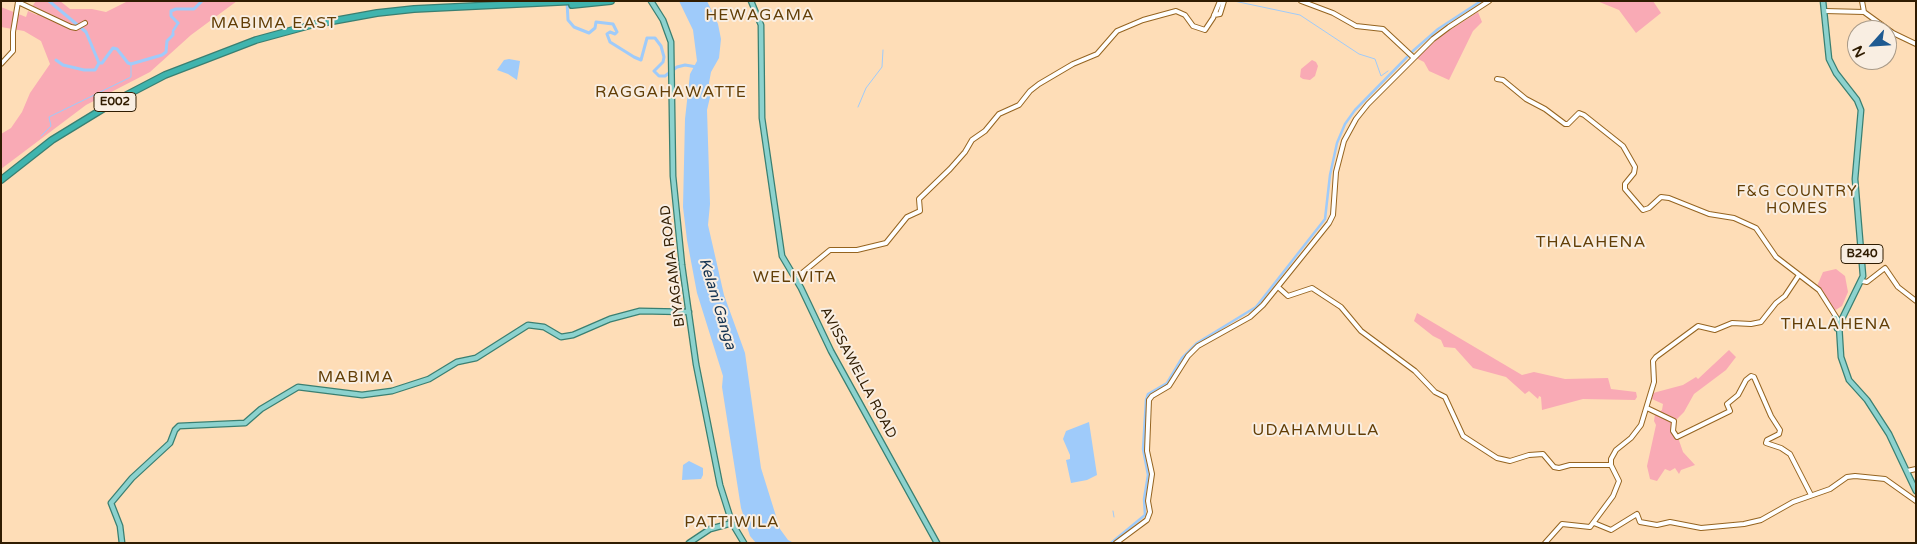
<!DOCTYPE html>
<html>
<head>
<meta charset="utf-8">
<style>
  body { margin:0 }
  #map { position:relative; width:1917px; height:544px; overflow:hidden; background:#feddb7; font-family:"Varela Round",sans-serif }
  canvas { display:block }
  .frame { position:absolute; inset:0; border:2px solid #301c01; pointer-events:none }
  .north { position:absolute; left:1847px; top:20px; width:50px; height:50px; box-sizing:border-box; background:#f9eee2; border:1px solid #a99a88; border-radius:50%; rotate:244deg; font-size:14px; font-weight:700; line-height:20px; text-align:center; color:#301c01 }
  .north::after { content:''; display:block; margin:auto; width:18px; height:22px; background:#1f5a91; clip-path:polygon(50% 0,100% 100%,50% 72%,0 100%) }
</style>
</head>
<body>
<div id="map">
<canvas width="1917" height="544"></canvas>
<div class="frame"></div>
<div class="north">N</div>
</div>
<script>
const g = document.querySelector('canvas').getContext('2d');
g.lineJoin = 'round';
function paint(path, color) { g.fillStyle = color; g.fill(path, 'evenodd'); }
const toPath = rows => new Path2D(rows.map(r => 'M' + r).join(''));
function strokePath(path, color, width, dash) { g.strokeStyle = color; g.lineWidth = width; g.lineCap = dash ? 'butt' : 'round'; g.setLineDash(dash || []); g.stroke(path); }
function drawText(font, color, halo, rows, align = 'center') {
  g.font = font + ' "Varela Round",sans-serif'; g.lineWidth = 4; g.setLineDash([]); g.textBaseline = 'middle'; g.strokeStyle = halo; g.fillStyle = color; for (const [text, x, y, turn = 0] of rows) {
    g.save(); g.translate(x, y); g.rotate((+turn || 0) * Math.PI / 180); g.textAlign = isNaN(turn) ? turn : align; if (halo) g.strokeText(text, 0, 0); g.fillText(text, 0, 0); g.restore();
  }
}
paint(toPath([
  [36,1,60,1,70,9,92,9,106,12,128,1,237,1,191,35,150,72,86,105,1,169,1,134,11,128,22,112,30,93,50,64,41,41,24,31,1,27,1,7,26,17,28,11,37,15,38,12,31,8],
  [1597,1,1653,1,1661,13,1636,33,1619,10],
  [1478,12,1482,22,1473,31,1449,80,1429,71,1424,62,1416,58,1442,35],
  [1312,60,1316,62,1318,66,1315,76,1310,80,1303,79,1300,77,1301,69],
  [1836,269,1845,276,1848,292,1842,306,1834,311,1817,286,1823,272],
  [1417,313,1522,375,1534,372,1565,379,1608,378,1611,389,1636,392,1637,397,1635,400,1583,399,1542,410,1541,397,1539,396,1538,399,1529,391,1525,394,1506,377,1473,368,1455,348,1444,347,1441,340,1433,336,1414,321],
  [1729,350,1736,357,1726,370,1694,394,1684,412,1673,423,1683,452,1695,465,1681,470,1679,474,1675,468,1670,471,1665,469,1657,481,1650,479,1647,466,1656,425,1654,421,1655,414,1662,410,1663,404,1652,399,1653,393,1683,385,1696,377,1698,379]
]), '#f9aab5');
paint(toPath([
  [679,1,707,1,718,24,721,39,719,58,711,72,709,83,711,93,707,110,710,204,708,225,724,295,745,353,761,468,780,529,788,540,794,543,756,543,750,536,741,508,722,387,723,376,697,293,687,240,683,207,685,119,690,74,697,61,693,30],
  [509,59,520,61,517,80,508,74,497,70,504,60],
  [1089,422,1097,475,1087,480,1071,483,1066,460,1070,459,1070,455,1063,439,1066,431],
  [689,461,703,468,703,475,701,479,682,480,683,465]
]), '#9fcbfa');
strokePath(toPath([
  [1234,1,1300,15,1359,54,1375,59,1381,76,1388,71],
  [858,107,866,88,882,67,883,50],
  [41,136,51,126,49,117,131,77,131,64],
  [1113,511,1114,517]
]), '#9fcbfa', 1);
strokePath(toPath([
  [173,31,178,23],
  [1111,543,1145,515,1144,499,1148,475,1143,449,1146,400,1148,394,1167,383,1182,358,1197,343,1256,307,1325,219,1330,175,1337,143,1345,124,1355,110,1414,50,1438,29,1481,1]
]), '#9fcbfa', 2.5);
strokePath(toPath([
  [49,1,86,32,99,63,102,63,113,48,117,49,128,63,131,64,162,55,166,52,167,41,173,35,173,33],
  [567,2,568,20,574,27,589,33,595,28,596,22,613,24,617,32,615,34,610,32,607,34,610,42,634,57,641,60,647,38,655,38,661,46,664,57,663,62,654,71,659,76,665,76,677,67,685,65,697,67],
  [178,23,171,16,171,11,176,9,194,9,202,1],
  [56,60,63,65,84,70,95,70,99,63]
]), '#9fcbfa', 3);
const secondary = toPath([
  [1301,1,1333,13,1356,26,1383,29,1413,57],
  [1862,1,1864,12],
  [1825,11,1864,12,1893,33,1916,44],
  [1214,15,1220,14,1224,1],
  [1,64,13,51,13,32,18,2,71,27,76,28,85,23],
  [1497,79,1503,80,1526,99,1545,109,1565,124,1568,124,1579,113,1584,115,1623,146,1635,167,1634,173,1625,184,1625,189,1643,210,1649,208,1661,197,1669,198,1709,214,1734,218,1756,228,1776,257,1819,290,1840,323],
  [796,278,830,250,857,250,886,243,907,217,920,211,919,199,950,169,965,152,972,140,985,131,999,114,1019,105,1030,91,1039,84,1073,64,1097,54,1117,31,1143,20,1176,11,1185,15,1193,26,1205,30,1213,18,1220,1],
  [1862,281,1867,282,1885,268,1898,287,1916,301],
  [1278,287,1288,296,1312,288,1341,307,1361,331,1415,371,1435,392,1445,397,1463,436,1497,458,1510,461,1529,455,1543,454,1554,467,1559,468,1570,465,1611,465],
  [1647,408,1674,421,1673,431,1677,437,1730,411,1727,404,1738,395,1746,380,1751,376,1754,377,1771,416,1780,430,1779,434,1767,440,1766,443,1781,448,1790,454,1811,495],
  [1907,471,1916,469],
  [1594,523,1611,530,1637,514,1640,522,1657,525,1670,522,1701,528,1744,524,1761,520,1793,502,1830,489,1847,477,1855,476,1885,479,1916,501],
  [1116,543,1147,520,1150,512,1148,501,1152,474,1147,451,1149,400,1152,396,1169,386,1188,356,1198,346,1250,317,1263,305,1329,223,1333,215,1336,172,1344,141,1356,119,1368,104,1433,39,1449,27,1489,1],
  [1545,543,1562,524,1590,527,1613,496,1619,481,1611,465,1611,459,1616,450,1631,438,1641,425,1654,382,1653,361,1656,357,1698,326,1715,330,1732,323,1751,324,1761,322,1776,303,1785,296,1799,275]
]);
const primary = toPath([
  [651,1,663,20,671,42,673,176,682,265,696,364,720,485,732,523,744,543],
  [751,1,761,25,762,118,782,256,801,288,831,351,937,543],
  [1823,1,1829,59,1836,73,1857,100,1861,110,1855,179,1863,276,1839,325,1841,357,1849,380,1867,400,1889,434,1916,491],
  [1835,318,1837,328],
  [122,543,120,526,111,503,132,478,170,443,175,430,179,426,245,423,261,409,298,387,362,395,392,391,429,379,457,362,476,358,528,325,544,327,561,337,573,335,610,319,640,311,689,312],
  [689,543,710,529,732,523]
]);
const highway = toPath([
  [572,5,611,1],
  [1,180,52,140,119,99,165,75,256,40,311,25,377,13,414,9,578,1]
]);
strokePath(secondary, '#956420', 6);
strokePath(primary, '#3a7f71', 7);
strokePath(highway, '#3a7f71', 8);
strokePath(secondary, '#fff', 4);
strokePath(primary, '#8cd2ce', 4.5);
strokePath(highway, '#3fb4ae', 5.5);
for (const [x, y, w] of [
  [115,102,42],
  [1862,254,42]
]) { const box = new Path2D(); box.roundRect(x - w / 2, y - 9.5, w, 19, 4); g.fillStyle = '#f9eee2'; g.fill(box); strokePath(box, '#301c01', 1); }
drawText('bold 12px', '#301c01', null, [
  ["E002",115,102],
  ["B240",1862,254]
]);
drawText('14px', '#301c01', '#f9eee2', [
  ["BIYAGAMA ROAD",673,266,-97],
  ["AVISSAWELLA ROAD",858,373,62]
]);
g.letterSpacing = '1px';
drawText('15px', '#623e06', '#f9eee2', [
  ["F&G COUNTRY",1797,192],
  ["HOMES",1797,209]
]);
g.letterSpacing = '0px';
drawText('italic 15px', '#143352', '#f9eee2', [
  ["Kelani Ganga",717,304,73]
]);
g.letterSpacing = '1px';
drawText('16px', '#623e06', '#f9eee2', [
  ["HEWAGAMA",760,16],
  ["MABIMA EAST",274,24],
  ["RAGGAHAWATTE",671,93],
  ["THALAHENA",1591,243],
  ["WELIVITA",795,278],
  ["THALAHENA",1836,325],
  ["MABIMA",356,378],
  ["UDAHAMULLA",1316,431],
  ["PATTIWILA",732,523]
]);
g.letterSpacing = '0px';
</script>
</body>
</html>
